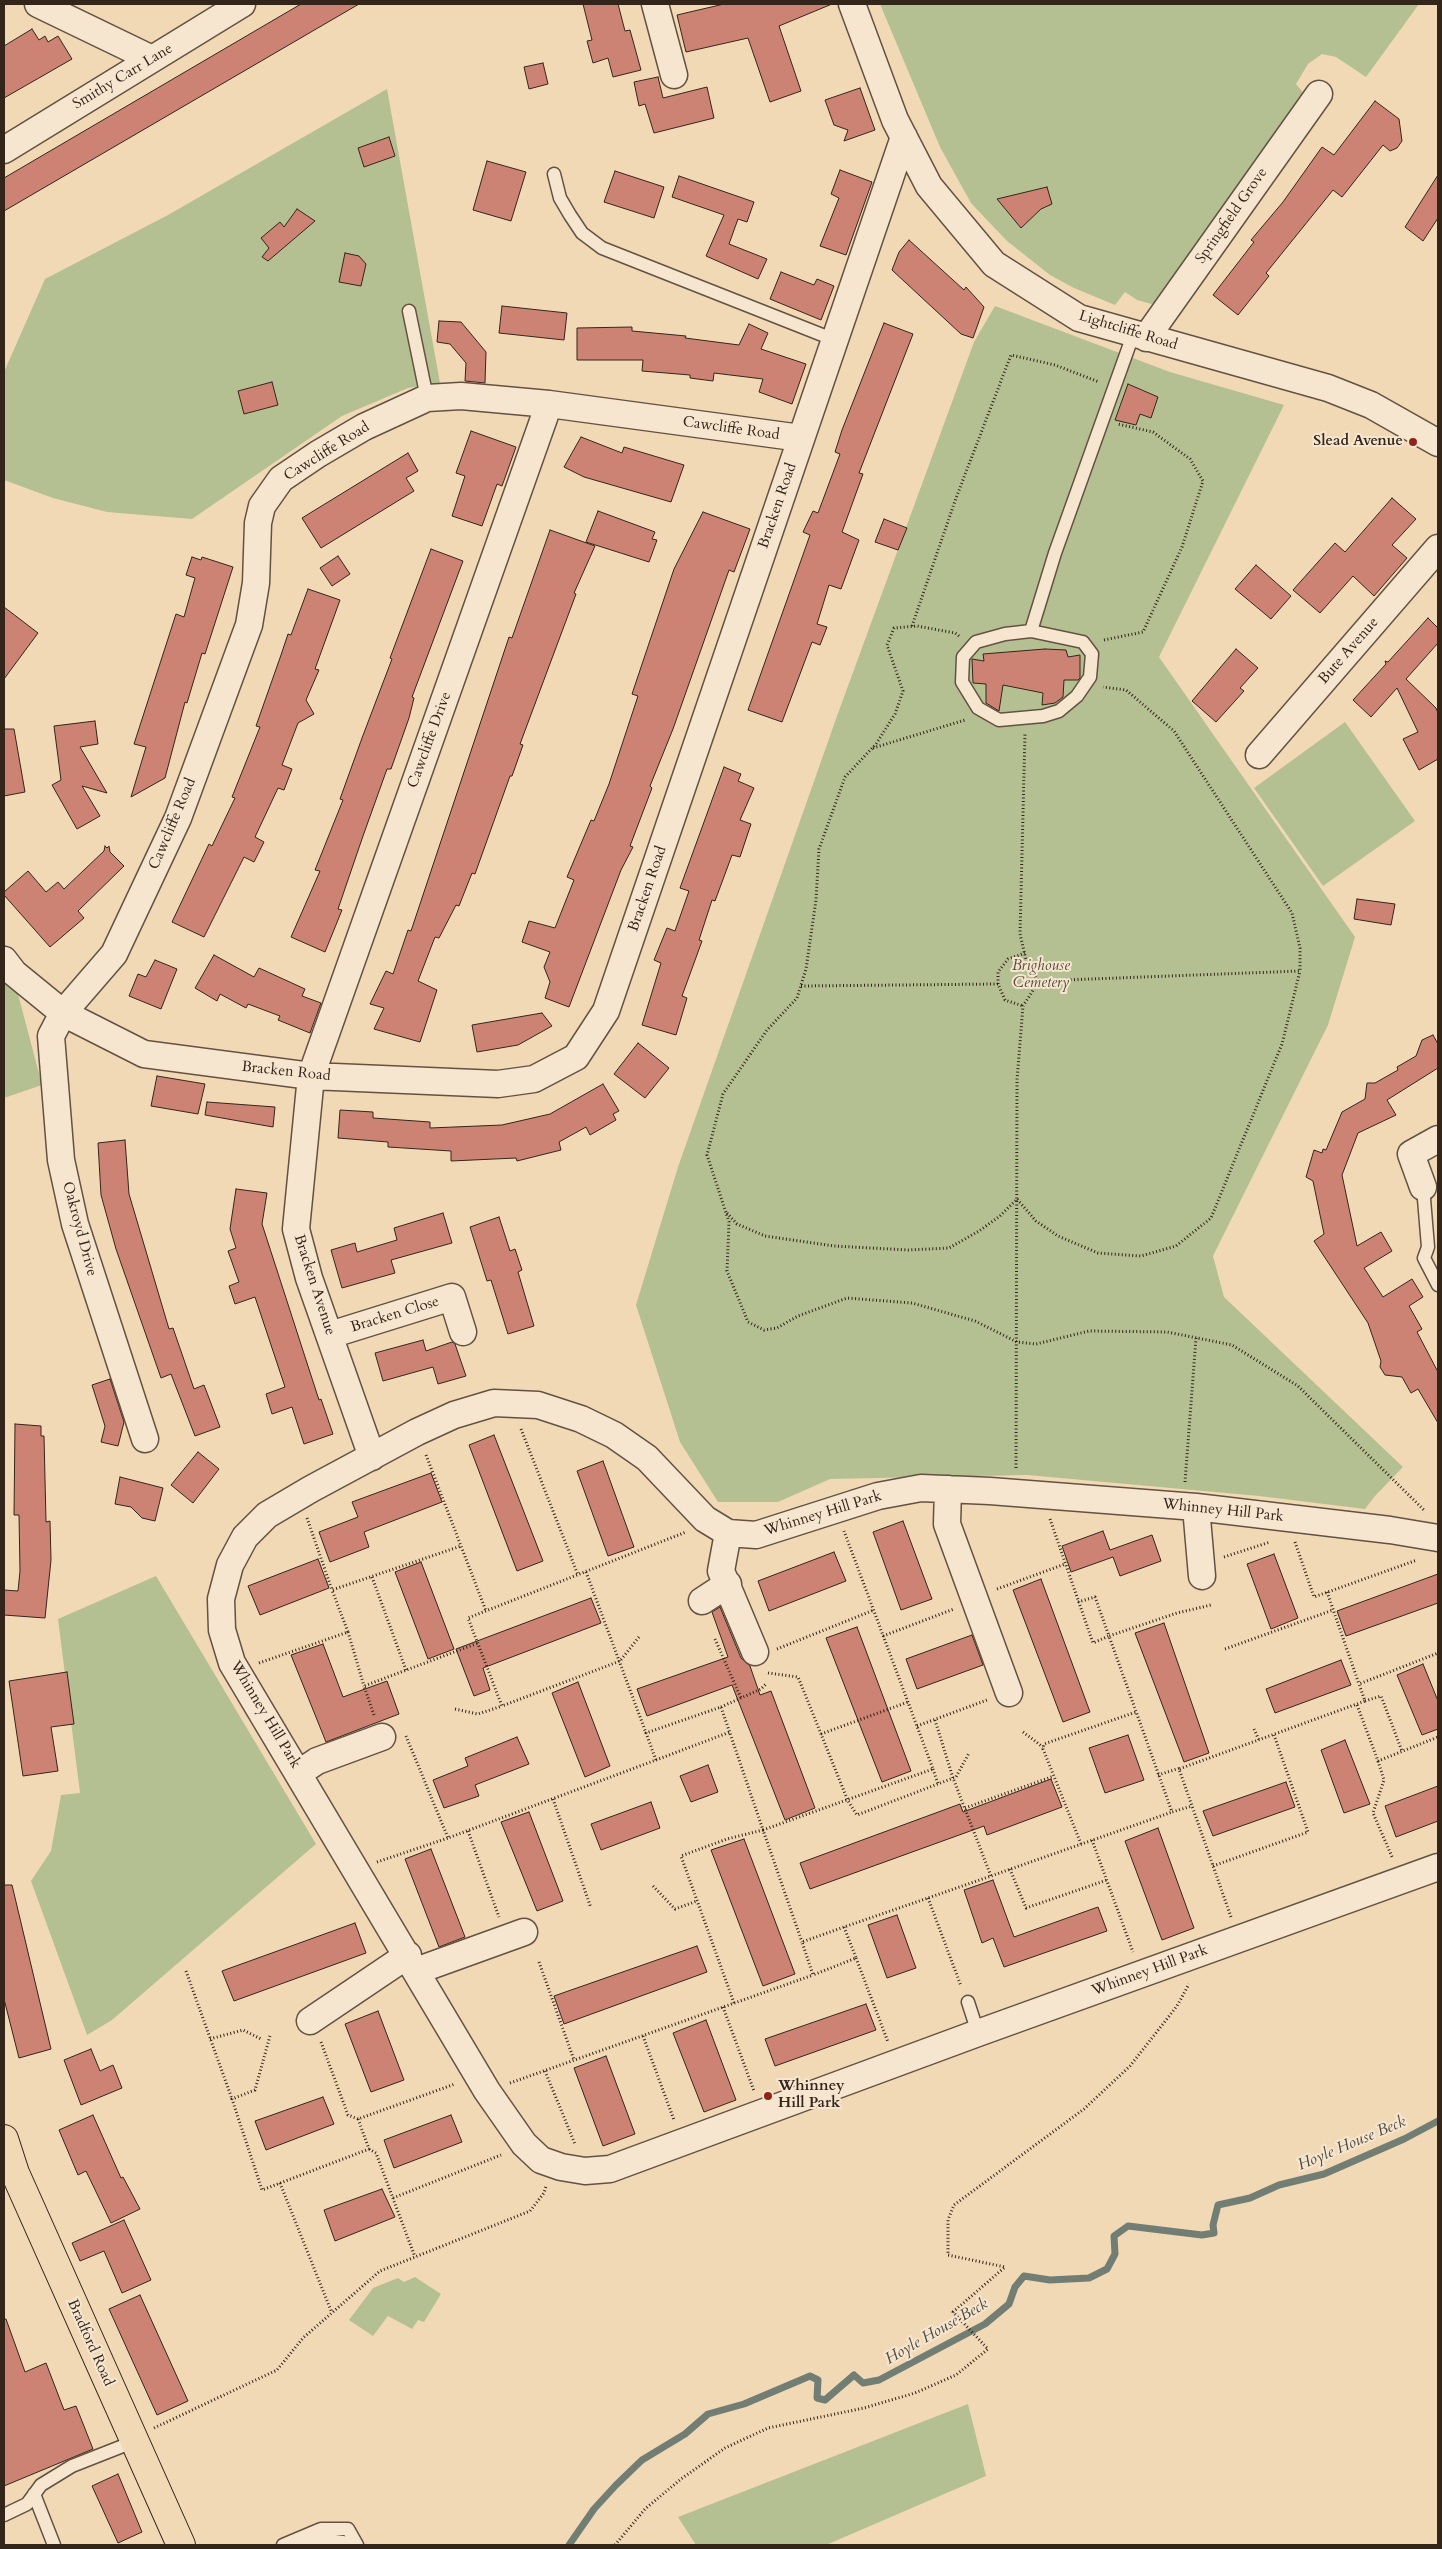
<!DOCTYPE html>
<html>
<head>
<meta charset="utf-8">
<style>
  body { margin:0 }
  #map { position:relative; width:1442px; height:2549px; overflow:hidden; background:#f1d9b6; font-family:Cardo,serif }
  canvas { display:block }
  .frame { position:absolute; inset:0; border:5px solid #34251b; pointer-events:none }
</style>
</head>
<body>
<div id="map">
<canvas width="1442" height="2549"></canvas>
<div class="frame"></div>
</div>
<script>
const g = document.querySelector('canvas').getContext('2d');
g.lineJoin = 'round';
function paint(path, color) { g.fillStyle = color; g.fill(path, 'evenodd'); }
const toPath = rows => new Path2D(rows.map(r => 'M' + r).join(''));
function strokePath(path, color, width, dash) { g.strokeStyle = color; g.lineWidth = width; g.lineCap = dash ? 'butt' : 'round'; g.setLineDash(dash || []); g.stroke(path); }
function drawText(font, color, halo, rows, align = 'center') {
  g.font = font + ' Cardo,serif'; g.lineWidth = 4; g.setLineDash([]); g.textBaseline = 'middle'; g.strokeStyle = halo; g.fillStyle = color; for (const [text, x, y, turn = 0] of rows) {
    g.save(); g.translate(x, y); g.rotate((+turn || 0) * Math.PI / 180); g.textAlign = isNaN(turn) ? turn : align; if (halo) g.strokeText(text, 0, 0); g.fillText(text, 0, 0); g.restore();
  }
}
paint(toPath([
  [880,4,1419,4,1366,77,1336,57,1322,54,1308,64,1296,84,1306,96,1155,305,1137,300,1125,292,1115,305,1074,288,1050,275,1007,241,987,220,971,203,940,147],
  [387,89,440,383,408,388,342,416,192,519,107,512,53,498,4,480,4,372,45,279,168,215],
  [995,306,1170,372,1284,405,1159,657,1355,937,1328,1025,1213,1256,1224,1297,1403,1467,1375,1496,1365,1509,1259,1496,1027,1475,830,1479,778,1502,718,1502,680,1442,636,1305,678,1167,837,716,974,342],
  [1345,722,1415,821,1323,886,1254,788],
  [4,978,18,994,42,1085,4,1098],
  [156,1576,316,1844,112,2020,87,2035,31,1881,51,1851,61,1795,80,1793,58,1619],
  [415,2277,441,2294,424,2322,418,2320,412,2329,388,2316,373,2336,349,2320,373,2288,398,2278,404,2282],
  [968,2404,986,2476,826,2545,696,2545,678,2517]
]), '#b5c092');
strokePath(toPath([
  [569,2545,594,2509,616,2485,642,2460,685,2434,708,2414,744,2404,810,2376,818,2380,817,2398,825,2400,854,2375,863,2383,879,2380,985,2324,1009,2304,1015,2287,1024,2276,1050,2280,1089,2278,1107,2269,1115,2254,1114,2236,1128,2226,1202,2235,1214,2233,1213,2225,1218,2205,1250,2198,1279,2185,1324,2174,1404,2139,1438,2121]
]), '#727e74', 7);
const building = toPath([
  [301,4,359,4,4,211,4,178,301,4],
  [583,4,618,4,625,31,630,30,641,70,613,77,608,58,593,63,587,41,592,40,583,4],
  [724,4,832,4,779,26,801,91,770,102,748,38,686,52,677,15,724,4],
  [32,29,39,40,45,36,48,42,58,36,72,59,4,98,4,46,32,29],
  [543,63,548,84,529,89,524,67,543,63],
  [658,77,663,98,707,87,714,118,654,133,645,104,639,106,634,82,658,77],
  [860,88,875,130,844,141,848,130,834,125,825,100,860,88],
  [1375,101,1399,119,1402,141,1397,148,1390,151,1383,145,1342,197,1333,190,1266,273,1269,276,1238,315,1213,295,1254,242,1251,240,1283,202,1322,147,1334,155,1375,101],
  [389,137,395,156,364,167,358,148,389,137],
  [487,161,526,172,511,221,473,210,487,161],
  [840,170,872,182,846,255,820,246,839,198,831,194,840,170],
  [615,171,664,187,654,218,604,202,615,171],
  [1438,175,1438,218,1423,241,1405,227,1438,175],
  [679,176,754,202,747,222,738,219,729,244,767,259,758,279,706,256,724,215,672,197,679,176],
  [1047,187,1052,204,1041,209,1021,228,997,199,1047,187],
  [297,209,315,221,268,261,262,257,269,248,261,238,280,222,284,227,297,209],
  [909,240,964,290,966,287,984,307,973,338,961,334,892,270,899,252,909,240],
  [345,253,359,256,366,264,361,286,339,282,345,253],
  [781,272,814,285,817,279,834,286,821,320,770,299,781,272],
  [502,306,567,313,564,340,499,333,502,306],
  [439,321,461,322,486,352,485,383,465,381,466,363,450,344,437,342,439,321],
  [884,323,913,334,859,473,863,474,842,532,859,540,841,589,829,585,817,624,827,627,820,645,812,642,782,722,748,710,810,535,803,532,813,511,818,513,840,454,835,452,842,430,884,323],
  [749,324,768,333,761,349,806,364,792,404,759,392,763,379,714,373,713,381,690,378,690,375,642,371,643,360,577,360,577,328,632,327,632,331,686,336,685,338,739,345,749,324],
  [272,382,278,405,244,414,238,391,272,382],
  [1128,384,1158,397,1151,418,1140,414,1136,425,1115,420,1128,384],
  [471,431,516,447,502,486,497,484,482,526,452,516,465,476,456,473,471,431],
  [581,437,622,453,624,447,684,465,671,502,584,477,564,467,581,437],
  [408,453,418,471,406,478,414,491,321,548,302,518,408,453],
  [1392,498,1416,519,1392,545,1407,558,1374,596,1353,576,1320,613,1293,590,1335,543,1345,552,1392,498],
  [598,511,655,532,652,539,657,540,649,562,586,542,598,511],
  [703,512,750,529,734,572,729,570,673,729,650,786,652,788,630,846,633,847,621,870,569,1007,545,998,550,982,544,967,550,952,522,942,529,921,555,928,574,880,567,877,591,820,594,821,609,784,638,696,632,694,674,569,703,512],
  [884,519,907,528,898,550,875,542,884,519],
  [550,530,595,546,574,593,576,594,520,744,523,745,512,776,510,776,475,874,472,873,459,906,456,905,439,938,435,937,418,981,437,990,420,1042,374,1029,384,1008,370,1004,386,971,393,974,408,930,411,931,509,637,512,638,550,530],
  [431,549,463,561,412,697,414,698,409,718,391,769,387,769,363,836,338,909,342,910,325,952,291,937,320,871,315,870,343,800,340,799,362,738,392,659,390,658,431,549],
  [338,556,350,574,332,586,320,568,338,556],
  [192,557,201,560,202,557,233,567,205,654,202,653,187,703,185,702,165,778,131,797,146,747,134,744,176,614,184,617,195,578,186,575,192,557],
  [1256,565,1291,596,1271,619,1235,589,1256,565],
  [308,589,340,600,315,669,319,670,306,700,314,714,298,723,282,765,292,769,284,790,278,788,255,837,264,842,254,862,244,857,204,937,172,922,209,844,212,846,235,798,232,797,260,727,256,726,281,655,288,634,291,635,308,589],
  [4,607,38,633,4,679,4,607],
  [1428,618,1438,628,1438,643,1406,679,1436,708,1438,713,1438,759,1419,770,1403,739,1418,732,1397,688,1371,717,1353,700,1386,664,1385,661,1388,662,1428,618],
  [1045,649,1066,650,1068,657,1080,655,1080,678,1078,680,1064,680,1063,697,1055,703,1042,705,1043,693,1003,685,999,711,986,703,986,684,973,683,972,659,984,661,983,654,1045,649],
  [1236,649,1258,668,1240,688,1244,691,1216,722,1192,701,1236,649],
  [95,721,98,744,80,747,107,793,82,786,100,816,77,829,52,785,61,780,54,726,95,721],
  [4,729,14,729,25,792,4,796,4,729],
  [724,767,741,774,738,781,754,788,740,820,751,824,740,857,732,855,715,901,712,900,699,940,702,941,682,996,687,998,676,1035,642,1025,661,963,654,960,667,928,675,931,689,891,680,888,724,767],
  [105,846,107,848,109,846,110,852,124,866,78,911,84,918,50,947,4,895,4,892,28,871,46,892,58,882,64,889,104,851,105,846],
  [1357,899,1395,904,1391,925,1354,919,1357,899],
  [214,955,254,977,259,968,305,989,302,996,321,1003,310,1033,278,1020,280,1016,248,1004,246,1008,220,994,217,1001,195,988,214,955],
  [155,960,177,969,161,1009,129,996,138,974,146,977,155,960],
  [542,1013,552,1026,518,1045,477,1052,472,1025,542,1013],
  [1433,1035,1438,1044,1438,1068,1387,1100,1396,1115,1358,1133,1342,1175,1357,1246,1381,1232,1392,1251,1364,1268,1383,1297,1412,1279,1423,1297,1409,1306,1422,1329,1417,1332,1438,1372,1438,1423,1418,1389,1411,1393,1402,1377,1385,1375,1380,1367,1381,1361,1368,1323,1314,1241,1324,1234,1313,1181,1306,1177,1314,1150,1322,1153,1323,1149,1326,1150,1342,1112,1365,1099,1367,1083,1375,1083,1398,1070,1397,1067,1416,1056,1422,1040,1433,1035],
  [638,1043,669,1068,645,1098,614,1074,638,1043],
  [157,1076,205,1084,198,1114,151,1106,157,1076],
  [603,1084,619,1111,613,1114,616,1120,590,1135,586,1127,559,1142,561,1150,517,1161,516,1158,451,1161,451,1151,388,1147,388,1142,338,1138,340,1110,373,1112,373,1118,430,1122,430,1128,502,1125,550,1114,603,1084],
  [207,1102,275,1107,273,1127,205,1115,207,1102],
  [125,1140,129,1194,169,1329,173,1328,194,1389,204,1385,220,1427,195,1436,171,1374,161,1378,116,1249,101,1195,98,1143,125,1140],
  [236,1189,267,1193,262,1224,319,1400,321,1399,333,1434,304,1444,292,1407,272,1414,266,1394,285,1387,255,1297,235,1304,229,1286,239,1282,228,1251,236,1248,230,1229,236,1189],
  [443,1213,452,1243,391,1260,395,1273,342,1288,331,1250,355,1243,357,1252,397,1240,394,1228,443,1213],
  [499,1217,510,1251,515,1249,522,1270,518,1272,534,1326,508,1334,491,1280,487,1281,470,1227,499,1217],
  [423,1340,426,1351,452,1342,455,1344,466,1376,438,1384,433,1367,383,1381,375,1353,423,1340],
  [110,1379,124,1422,118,1446,101,1442,105,1426,92,1385,110,1379],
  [15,1424,41,1426,41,1436,44,1436,46,1522,50,1521,51,1560,45,1618,4,1615,4,1590,18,1591,20,1571,19,1515,14,1515,15,1424],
  [494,1435,543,1561,517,1571,469,1445,494,1435],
  [198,1452,219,1469,193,1503,171,1485,198,1452],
  [603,1461,634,1547,608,1556,577,1471,603,1461],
  [431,1473,442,1502,364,1532,369,1547,330,1562,319,1532,358,1517,352,1502,431,1473],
  [120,1477,163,1488,155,1521,142,1518,131,1507,115,1504,120,1477],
  [903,1521,932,1599,901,1610,873,1532,903,1521],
  [1103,1531,1110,1550,1152,1535,1161,1561,1120,1576,1113,1557,1071,1572,1062,1546,1103,1531],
  [834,1552,846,1581,769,1611,758,1581,834,1552],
  [1274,1554,1298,1618,1271,1629,1247,1564,1274,1554],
  [318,1559,329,1588,260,1615,248,1586,318,1559],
  [421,1562,454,1649,428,1659,395,1572,421,1562],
  [1438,1574,1438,1603,1346,1636,1337,1611,1438,1574],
  [1041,1579,1090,1712,1063,1722,1013,1590,1041,1579],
  [591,1598,601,1623,483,1668,490,1690,474,1696,456,1649,591,1598],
  [720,1607,741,1658,750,1666,760,1695,771,1691,815,1808,785,1820,732,1685,647,1716,637,1689,728,1657,712,1612,720,1607],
  [1164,1623,1209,1753,1184,1762,1135,1633,1164,1623],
  [857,1627,911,1771,882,1782,826,1638,857,1627],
  [972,1635,983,1665,917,1689,906,1659,972,1635],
  [323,1644,343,1697,387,1681,399,1714,326,1742,291,1655,323,1644],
  [1341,1660,1351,1685,1275,1713,1266,1689,1341,1660],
  [1423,1664,1438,1701,1438,1729,1422,1735,1397,1675,1423,1664],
  [67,1672,74,1724,51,1727,58,1771,23,1776,9,1681,67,1672],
  [578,1682,610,1766,585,1777,552,1693,578,1682],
  [1128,1735,1144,1780,1105,1793,1089,1748,1128,1735],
  [517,1737,529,1764,475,1785,479,1796,444,1808,433,1780,468,1766,465,1758,517,1737],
  [1345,1740,1370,1804,1344,1813,1321,1750,1345,1740],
  [708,1765,718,1792,691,1802,680,1776,708,1765],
  [1051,1779,1062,1807,987,1835,984,1826,810,1889,800,1863,960,1804,963,1812,1051,1779],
  [1286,1782,1295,1807,1213,1836,1203,1811,1286,1782],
  [1438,1786,1438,1821,1396,1837,1385,1806,1438,1786],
  [651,1802,660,1828,601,1850,591,1824,651,1802],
  [529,1812,563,1901,537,1911,501,1822,529,1812],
  [1158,1828,1194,1928,1162,1940,1125,1841,1158,1828],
  [744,1839,795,1974,763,1986,711,1850,744,1839],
  [431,1849,465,1937,439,1947,405,1859,431,1849],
  [993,1880,1014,1937,1098,1907,1107,1931,1004,1967,993,1938,982,1943,964,1890,993,1880],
  [4,1885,12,1885,51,2049,19,2058,4,1999,4,1885],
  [897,1915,916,1968,887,1978,868,1925,897,1915],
  [355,1923,366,1953,234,2001,222,1971,355,1923],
  [697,1946,707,1972,564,2024,554,1996,697,1946],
  [866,2004,876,2030,775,2066,765,2039,866,2004],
  [378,2011,404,2080,371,2092,345,2024,378,2011],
  [706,2020,736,2100,704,2112,673,2033,706,2020],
  [91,2049,100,2071,113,2065,122,2088,81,2105,64,2060,91,2049],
  [606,2056,635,2134,603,2146,574,2068,606,2056],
  [323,2097,334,2124,266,2150,255,2121,323,2097],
  [93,2115,121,2178,123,2177,140,2209,111,2223,86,2171,78,2175,59,2130,93,2115],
  [451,2115,462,2142,394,2168,384,2140,451,2115],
  [382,2189,395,2217,335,2241,324,2210,382,2189],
  [124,2220,151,2280,122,2293,104,2251,80,2261,72,2243,124,2220],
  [140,2295,188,2401,157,2415,109,2309,140,2295],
  [4,2319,6,2319,25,2372,46,2363,64,2410,76,2406,93,2449,4,2486,4,2319],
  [118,2474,142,2532,118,2543,92,2486,118,2474]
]);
paint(building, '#cd8373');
strokePath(building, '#34251b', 1);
const lane = toPath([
  [554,174,560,198,570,215,582,233,602,248,835,340],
  [409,311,427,398],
  [1031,631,1005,634,976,642,963,657,962,682,978,708,999,720,1043,716,1059,711,1077,696,1090,677,1092,654,1083,642,1031,631,1055,553,1133,335],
  [1423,1187,1428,1247,1424,1258,1438,1285],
  [968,2002,978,2033],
  [34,2494,54,2545],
  [4,2515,27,2504,41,2485,72,2466,133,2442],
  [298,2543,326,2540,343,2542,345,2545],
  [283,2545,321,2529,348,2529,357,2545]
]);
const street = toPath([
  [38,4,152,59],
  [655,4,674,75],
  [852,4,895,120,929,186,994,264,1079,318,1328,388,1371,405,1438,443],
  [4,150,242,4],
  [1146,338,1319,94],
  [1259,755,1438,548],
  [4,960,14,973,63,1013,144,1054,311,1076,498,1084,534,1079,576,1057,606,1011,904,137],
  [1423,1187,1411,1154,1438,1139],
  [330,1335,452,1297,463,1332],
  [145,1439,75,1224,61,1160,51,1036,63,1013,114,954,178,818,249,625,256,583,258,523,262,506,281,479,318,454,364,427,427,398,461,396,549,404,801,438],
  [372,1457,309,1278,296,1229,311,1076,549,404],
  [948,1489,947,1524,1009,1693],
  [1196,1507,1202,1576],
  [728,1533,721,1571,755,1652],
  [1438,1538,1390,1530,1196,1507,990,1491,921,1488,878,1496,756,1535,728,1533,705,1519,647,1458,614,1435,581,1419,538,1405,494,1403,454,1415,417,1432,311,1489,267,1515,245,1537,230,1565,221,1599,222,1630,232,1663,487,2091,524,2144,541,2160,561,2167,585,2171,610,2169,978,2033,1438,1867],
  [702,1601,728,1584],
  [299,1773,317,1761,382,1737],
  [416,1971,524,1932],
  [310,2021,408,1955]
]);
const primary = toPath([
  [4,2139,15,2173,181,2545]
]);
strokePath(lane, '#635242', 15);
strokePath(street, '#635242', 29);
strokePath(primary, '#34251b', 30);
strokePath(toPath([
  [912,626,956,498,1011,355,1055,365,1099,382],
  [959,636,955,633,917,626,894,628,887,645,903,691,895,714,876,744,845,777,819,849,816,900,806,969,797,998,767,1030,723,1094,707,1155,729,1222,727,1271,748,1322,764,1330,777,1328,798,1316,847,1298,912,1303,975,1321,1017,1342,1036,1344,1089,1331,1167,1332,1232,1345,1298,1386,1424,1510],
  [1104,640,1143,632,1182,547,1203,481,1190,459,1153,432,1118,424],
  [873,748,965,720],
  [1039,981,1300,971,1300,948,1292,913,1174,731,1126,690,1103,687],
  [998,984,998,972,1008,959,1025,953],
  [801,986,998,984,1005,1000,1023,1006],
  [727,1213,737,1224,765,1236,834,1246,908,1250,949,1248,979,1231,1000,1216,1017,1199,1036,1221,1058,1236,1098,1253,1141,1256,1176,1246,1211,1218,1282,1044,1300,971],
  [521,1429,578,1575],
  [426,1455,486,1611],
  [1016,1468,1017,1080,1023,1006,1039,981,1027,964,1020,934,1025,733],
  [1185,1482,1196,1338],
  [307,1518,332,1590],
  [1050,1519,1093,1643,1109,1636,1172,1812,1192,1806],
  [1295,1542,1314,1597,1417,1560],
  [1224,1557,1270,1542],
  [586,1572,646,1733],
  [372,1577,406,1670],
  [997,1589,1065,1564],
  [1327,1592,1359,1684],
  [1078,1602,1095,1597,1109,1636,1177,1613,1211,1605],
  [348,1632,364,1686],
  [883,1636,954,1609],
  [639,1637,620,1661,502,1706,468,1618,686,1532],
  [715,1639,741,1698],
  [777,1649,874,1610],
  [1225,1649,1333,1610],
  [259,1663,348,1632,332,1590,461,1546],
  [768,1673,798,1677,848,1801,857,1815,956,1777,969,1753],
  [1365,1701,1381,1696,1402,1751],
  [1357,1705,1378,1761,1438,1737],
  [721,1707,761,1689,767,1683],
  [455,1709,478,1714,502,1706],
  [374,1715,364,1686,478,1643],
  [935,1720,953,1778,991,1876],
  [917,1726,987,1700],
  [1254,1729,1259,1740],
  [1023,1732,1043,1747],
  [821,1734,908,1702],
  [406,1736,448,1838,656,1760,646,1733,721,1707,763,1830,933,1769,844,1531],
  [656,1760,730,1732],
  [1378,1761,1384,1780,1373,1813,1393,1859],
  [933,1769,938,1784],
  [1158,1775,1180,1768],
  [553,1799,591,1908],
  [965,1808,1054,1776],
  [468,1831,499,1917],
  [1092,1840,1133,1952],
  [1081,1844,1043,1749,1044,1744,1136,1712],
  [377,1862,448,1838],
  [1213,1866,1308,1832,1274,1735],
  [1010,1869,1026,1908,1107,1880],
  [653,1886,675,1909,697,1901],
  [928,1898,961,1986],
  [1231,1917,1179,1769,1365,1701,1359,1684,1438,1653],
  [844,1927,856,1958,813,1975,802,1942,844,1927,928,1898,991,1876,1172,1812],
  [856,1958,888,2042],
  [539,1962,574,2060],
  [186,1971,232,2099],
  [734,2003,681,1856,727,1839,763,1830,802,1942],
  [723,2007,754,2091],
  [270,2036,255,2090,232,2099,262,2190,369,2149,358,2119,455,2084],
  [643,2036,674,2120],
  [210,2039,243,2030,261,2039],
  [321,2042,348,2115,358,2119],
  [545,2071,575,2144],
  [510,2083,813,1975],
  [369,2149,376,2153,415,2257],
  [280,2183,332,2313],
  [393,2198,501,2155],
  [154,2428,277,2370,303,2338,380,2271,530,2211,544,2193,546,2186],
  [615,2545,645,2509,681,2479,725,2448,768,2428,864,2408,915,2393,956,2375,988,2349,953,2312,1005,2267,948,2255,948,2220,954,2205,1084,2109,1130,2066,1177,2006,1189,1984]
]), '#34251b', 3, [1, 2.5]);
strokePath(lane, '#f6e6d0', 12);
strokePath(street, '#f6e6d0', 26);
strokePath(primary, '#f1d9b6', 28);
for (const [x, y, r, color] of [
  [1413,442,5,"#8f2418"],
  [768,2096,5,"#8f2418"]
]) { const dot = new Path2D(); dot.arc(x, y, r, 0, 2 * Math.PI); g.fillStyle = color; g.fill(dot); strokePath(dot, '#f6e6d0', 2); }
drawText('15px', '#34251b', '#f6e6d0', [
  ["Smithy Carr Lane",123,77,-31],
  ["Springfield Grove",1232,216,-55],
  ["Lightcliffe Road",1128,331,17],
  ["Cawcliffe Road",731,429,8],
  ["Cawcliffe Road",327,452,-32],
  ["Bracken Road",778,506,-71],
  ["Bute Avenue",1349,651,-49],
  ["Cawcliffe Drive",430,740,-70],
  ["Cawcliffe Road",173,824,-67],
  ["Bracken Road",648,889,-71],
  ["Bracken Road",286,1072,6],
  ["Oakroyd Drive",79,1229,75],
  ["Bracken Avenue",314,1285,72],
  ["Bracken Close",395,1315,-17],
  ["Whinney Hill Park",1223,1511,6],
  ["Whinney Hill Park",823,1514,-17],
  ["Whinney Hill Park",265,1715,59],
  ["Whinney Hill Park",1150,1971,-20],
  ["Bradford Road",90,2343,66]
]);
drawText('bold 15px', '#34251b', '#f6e6d0', [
  ["Slead Avenue",1403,442],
  ["Whinney",778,2087,"left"],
  ["Hill Park",778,2104,"left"]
], 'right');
drawText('italic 15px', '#544c39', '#f6e6d0', [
  ["Brighouse",1041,967],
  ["Cemetery",1041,984]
]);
drawText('italic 16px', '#4e4a40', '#f6e6d0', [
  ["Hoyle House Beck",1352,2144,-23],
  ["Hoyle House Beck",937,2332,-30]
]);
</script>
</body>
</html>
